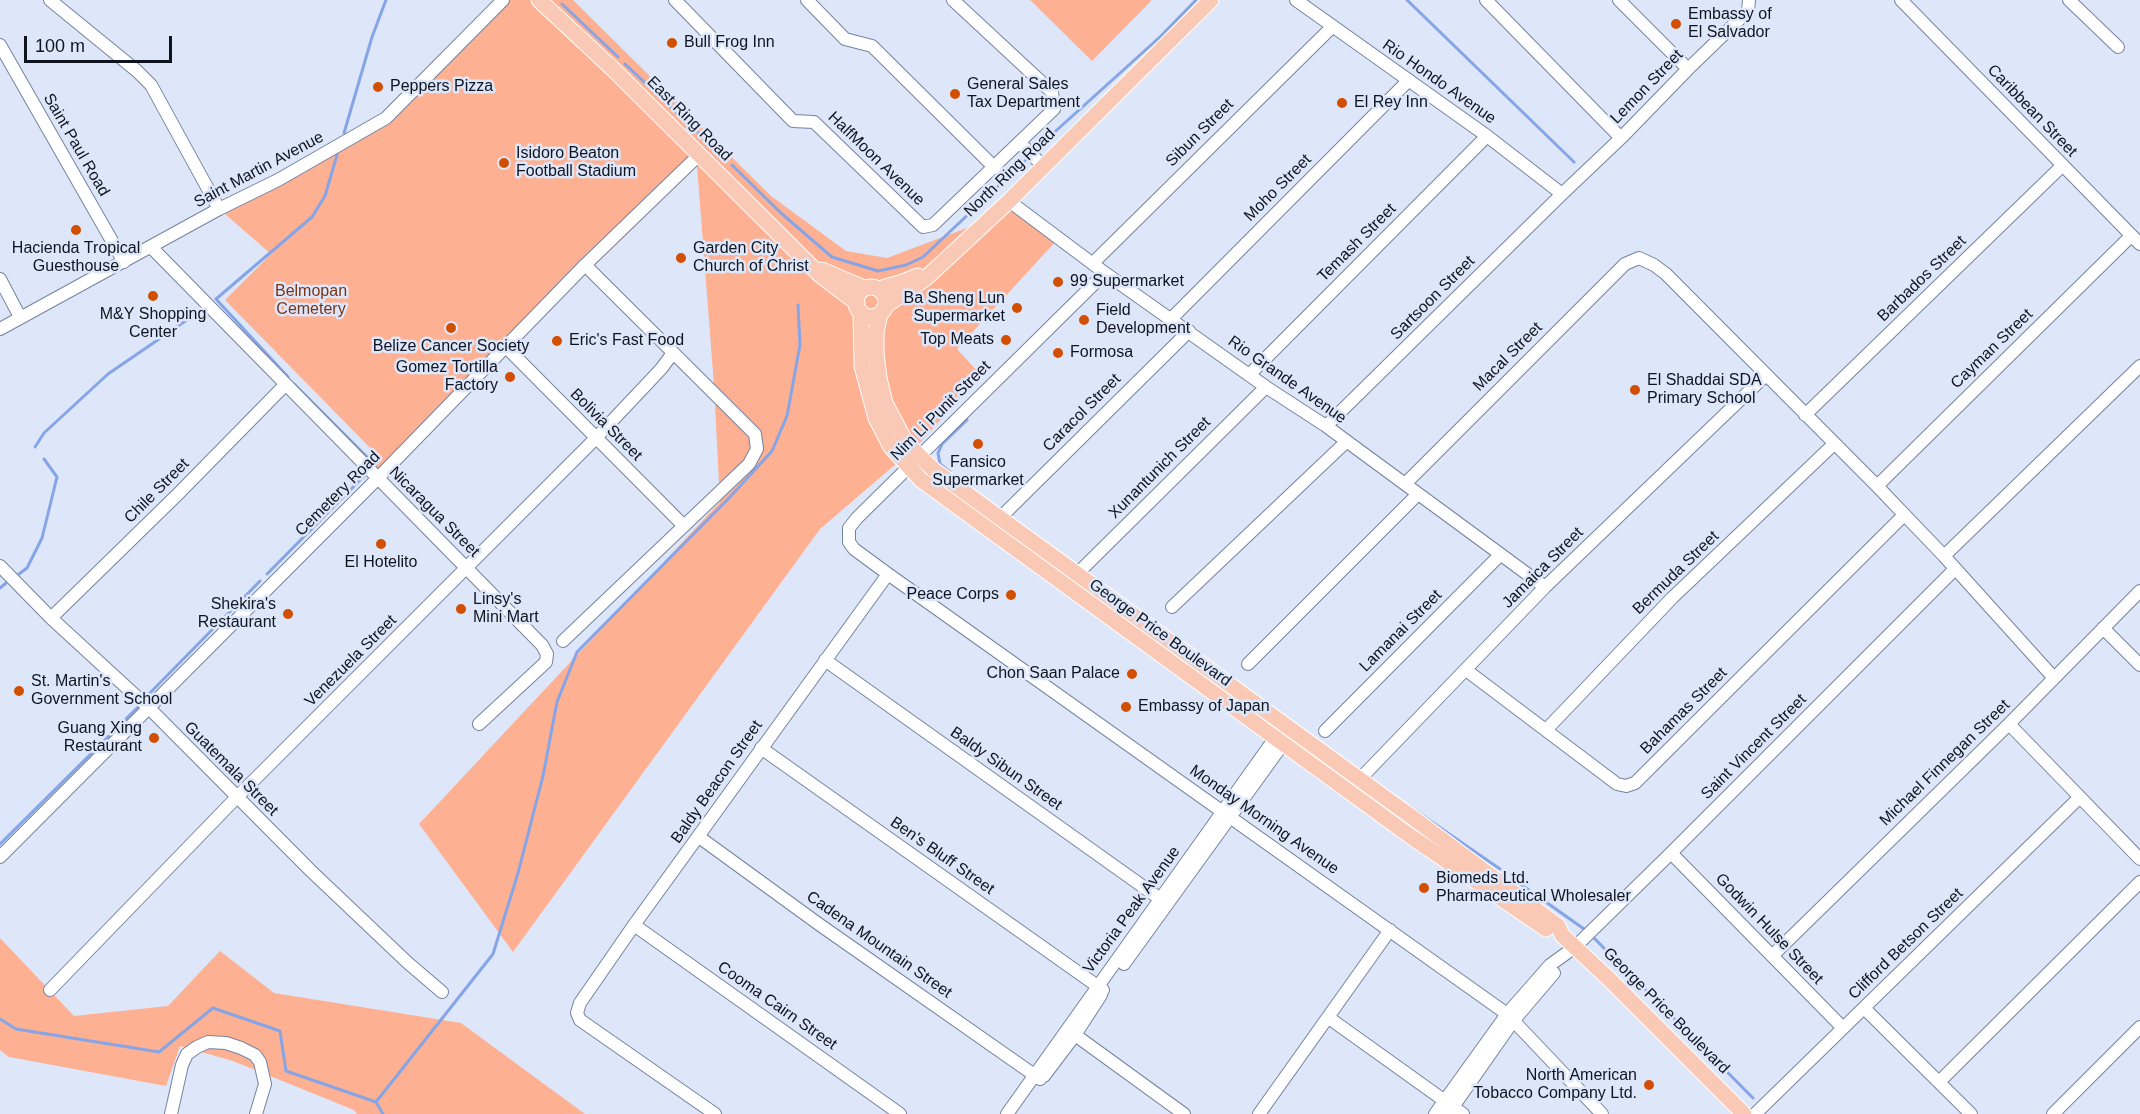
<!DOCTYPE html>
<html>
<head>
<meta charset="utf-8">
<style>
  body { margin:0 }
  #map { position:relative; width:2140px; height:1114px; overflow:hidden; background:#dee7fa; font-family:Helvetica,sans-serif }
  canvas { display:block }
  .scale { position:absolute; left:24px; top:36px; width:148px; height:27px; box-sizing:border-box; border:3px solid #0f141f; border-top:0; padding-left:8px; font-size:18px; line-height:21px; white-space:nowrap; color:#0f141f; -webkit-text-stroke:4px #dee7fa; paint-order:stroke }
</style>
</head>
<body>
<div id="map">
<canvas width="2140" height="1114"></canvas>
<div class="scale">100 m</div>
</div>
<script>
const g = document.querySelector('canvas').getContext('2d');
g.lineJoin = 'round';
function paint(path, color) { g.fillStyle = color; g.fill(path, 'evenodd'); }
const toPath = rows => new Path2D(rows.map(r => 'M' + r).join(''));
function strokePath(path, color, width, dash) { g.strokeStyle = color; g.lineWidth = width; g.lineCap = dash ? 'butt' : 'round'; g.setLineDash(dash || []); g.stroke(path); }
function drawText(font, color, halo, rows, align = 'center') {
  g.font = font + ' Helvetica,sans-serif'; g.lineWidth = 5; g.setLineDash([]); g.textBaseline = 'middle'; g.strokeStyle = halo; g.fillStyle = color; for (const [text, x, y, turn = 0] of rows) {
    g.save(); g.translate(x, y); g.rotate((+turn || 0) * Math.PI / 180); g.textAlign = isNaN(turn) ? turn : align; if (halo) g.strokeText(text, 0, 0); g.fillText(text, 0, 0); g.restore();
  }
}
paint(toPath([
  [501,0,573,0,771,196,846,251,887,258,1012,211,1057,240,957,349,981,375,918,445,820,529,513,952,419,824,720,502,714,385,697,166,378,476,370,470,380,458,225,300,271,254,225,214,386,122],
  [1030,0,1150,0,1151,1,1092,61],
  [0,938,74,1016,168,1006,220,951,274,993,461,1023,585,1114,357,1114,354,1110,233,1061,180,1046,166,1086,9,1057,0,1050]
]), '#feb092');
strokePath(toPath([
  [1407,0,1574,162],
  [562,4,618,57],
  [625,64,720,153],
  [344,133,372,37,386,0],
  [1038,147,1161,36,1196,0],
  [732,165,782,214,832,257,878,271,906,265,923,257,1027,159],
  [288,377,216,299,312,217,325,196,337,155],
  [294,384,375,465],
  [35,447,44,433,108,374,200,311],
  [950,472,940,464,938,453,942,444,967,420],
  [19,574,27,568,42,538,57,477,44,459],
  [267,574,365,475],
  [0,588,6,583],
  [147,696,260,581],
  [1410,807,1500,869],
  [0,844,137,708],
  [1512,878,1584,929],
  [1592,936,1753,1098],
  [0,1019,16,1029,159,1052,213,1008,280,1031,286,1071,376,1102,383,1114],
  [376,1102,493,954,518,873,543,776,557,702,577,652,730,497,772,451,787,416,800,345,798,305]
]), '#86a5e7', 3);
const minor = toPath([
  [50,0,137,71,151,85,219,209],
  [675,0,793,121,814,122,923,227,933,225,1054,109,1052,92,953,0],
  [807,0,845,39,872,46,995,168],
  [1296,0,1487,136,1562,194],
  [1486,0,1621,138],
  [1619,0,1688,69],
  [1901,0,2140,244],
  [2069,0,2118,47],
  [0,45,124,262],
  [1020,143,1043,166],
  [1009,201,1105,273,1266,387,1326,426,1545,587],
  [151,247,542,645,547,654,546,662,479,724],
  [1093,263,1332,27],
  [1105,273,857,518,849,528,849,542,854,549,888,574,1507,1014,1602,1114],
  [0,279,20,317],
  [1171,319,1409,80],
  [0,329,219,209,278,180,386,118,503,0],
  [506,347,684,526],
  [1250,374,1487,136],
  [1805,415,2062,166],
  [1326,426,1562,194,1621,138,1688,69,1748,11,1749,0],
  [1405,484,1625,264,1639,258,1654,265,1666,274,1877,486,1944,556,2054,678],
  [1877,486,2131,236],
  [999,519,1189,331],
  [1944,556,2140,366],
  [0,566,51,618,149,708,311,871,408,963,442,992],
  [1078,573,1266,387],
  [1172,607,1346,442],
  [51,618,178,494,285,385],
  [2103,628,2140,665],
  [563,641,749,464,757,449,755,434,585,265],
  [825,660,1166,903],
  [1248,664,1418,494],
  [1466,670,1617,784,1626,786,1635,783,1904,515],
  [2009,724,2140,859],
  [1546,730,1672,598,1834,444],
  [1325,731,1500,555],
  [761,748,1103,990],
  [1350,793,1359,780,1545,587,1766,375],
  [699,837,820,925,1040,1079],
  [1671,853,1843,1028],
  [0,857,378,478,585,265,700,154],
  [634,925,900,1114],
  [1772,956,2009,724,2140,591],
  [1124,964,1288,737],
  [50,990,236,798,595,439,661,369,673,353],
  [1864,1008,1971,1114],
  [1329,1018,1463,1114],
  [1071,1032,1184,1114],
  [1044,1076,1075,1035,1101,995],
  [1939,1082,2140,882],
  [171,1114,182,1065,187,1054,197,1047,208,1042,226,1043,241,1048,255,1055,260,1062,265,1084,256,1114],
  [715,1114,580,1020,577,1013,580,1003,634,925,888,574],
  [1007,1114,1280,731],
  [1259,1114,1390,930],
  [1435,1114,1507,1014,1550,965,1575,947,1671,853,1955,569],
  [1448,1114,1514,1020,1554,973],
  [1755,1114,2080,797],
  [2053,1114,2140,1027]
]);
const major = toPath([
  [539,0,613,69,820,275,857,303],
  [822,270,864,288],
  '856 302a15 15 0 1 1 30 0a15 15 0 1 1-30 0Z',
  [879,289,903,282,918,276],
  [885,306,926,278,1009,201,1211,0],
  [861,312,862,366,876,418,891,447,921,480,1410,836,1546,929],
  [880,314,876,332,876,353,879,378,885,403,906,443,934,470,1420,823,1558,926,1562,935,1608,978,1744,1114]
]);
strokePath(minor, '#75839f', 14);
strokePath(major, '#fff', 17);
strokePath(minor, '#fff', 12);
strokePath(major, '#fac9b6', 15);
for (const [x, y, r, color] of [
  [1676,24,6,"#d24e00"],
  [672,43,6,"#d24e00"],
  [378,87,6,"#d24e00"],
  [955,94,6,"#d24e00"],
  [1342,103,6,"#d24e00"],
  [504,163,6,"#d24e00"],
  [76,230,6,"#d24e00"],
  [681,258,6,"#d24e00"],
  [1058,282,6,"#d24e00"],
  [153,296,6,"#d24e00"],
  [1017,308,6,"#d24e00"],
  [1084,320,6,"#d24e00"],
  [451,328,6,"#d24e00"],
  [1006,340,6,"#d24e00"],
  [557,341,6,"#d24e00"],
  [1058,353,6,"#d24e00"],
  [510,377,6,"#d24e00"],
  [1635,390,6,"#d24e00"],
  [978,444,6,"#d24e00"],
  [381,544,6,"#d24e00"],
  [1011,595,6,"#d24e00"],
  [461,609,6,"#d24e00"],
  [288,614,6,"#d24e00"],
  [1132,674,6,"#d24e00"],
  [19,691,6,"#d24e00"],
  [1126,707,6,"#d24e00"],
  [154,738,6,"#d24e00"],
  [1424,888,6,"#d24e00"],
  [1649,1085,6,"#d24e00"]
]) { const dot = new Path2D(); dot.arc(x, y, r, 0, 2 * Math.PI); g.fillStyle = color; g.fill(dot); strokePath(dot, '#dee7fa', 2); }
drawText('16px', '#0f141f', '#dee7fa', [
  ["Embassy of",1688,15],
  ["El Salvador",1688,33],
  ["Bull Frog Inn",684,43],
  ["General Sales",967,85],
  ["Tax Department",967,103],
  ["Peppers Pizza",390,87],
  ["El Rey Inn",1354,103],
  ["Isidoro Beaton",516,154],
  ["Football Stadium",516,172],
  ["Hacienda Tropical",76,249,"center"],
  ["Guesthouse",76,267,"center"],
  ["Garden City",693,249],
  ["Church of Christ",693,267],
  ["99 Supermarket",1070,282],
  ["Ba Sheng Lun",1005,299,"right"],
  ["Supermarket",1005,317,"right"],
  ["Field",1096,311],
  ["Development",1096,329],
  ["M&Y Shopping",153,315,"center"],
  ["Center",153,333,"center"],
  ["Top Meats",994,340,"right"],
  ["Eric's Fast Food",569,341],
  ["Belize Cancer Society",451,347,"center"],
  ["Formosa",1070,353],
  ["Gomez Tortilla",498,368,"right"],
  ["Factory",498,386,"right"],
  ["El Shaddai SDA",1647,381],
  ["Primary School",1647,399],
  ["Fansico",978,463,"center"],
  ["Supermarket",978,481,"center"],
  ["El Hotelito",381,563,"center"],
  ["Peace Corps",999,595,"right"],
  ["Linsy's",473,600],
  ["Mini Mart",473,618],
  ["Shekira's",276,605,"right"],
  ["Restaurant",276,623,"right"],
  ["Chon Saan Palace",1120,674,"right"],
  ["St. Martin's",31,682],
  ["Government School",31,700],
  ["Embassy of Japan",1138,707],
  ["Guang Xing",142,729,"right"],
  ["Restaurant",142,747,"right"],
  ["Biomeds Ltd.",1436,879],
  ["Pharmaceutical Wholesaler",1436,897],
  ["North American",1637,1076,"right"],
  ["Tobacco Company Ltd.",1637,1094,"right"]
], 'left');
drawText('16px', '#0f141f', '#dee7fa', [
  ["Rio Hondo Avenue",1439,82,35],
  ["Lemon Street",1647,87,-46],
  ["Caribbean Street",2032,111,46],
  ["East Ring Road",689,119,45],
  ["Sibun Street",1200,133,-45],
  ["Saint Paul Road",76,145,60],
  ["HalfMoon Avenue",876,159,44],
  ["Saint Martin Avenue",259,170,-28],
  ["North Ring Road",1010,173,-44],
  ["Moho Street",1278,188,-45],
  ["Temash Street",1357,243,-45],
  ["Barbados Street",1922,279,-44],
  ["Sartsoon Street",1433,298,-45],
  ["Cayman Street",1992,349,-44],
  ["Macal Street",1508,357,-45],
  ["Rio Grande Avenue",1287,380,35],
  ["Nim Li Punit Street",941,411,-45],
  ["Caracol Street",1082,413,-45],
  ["Bolivia Street",606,425,45],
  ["Xunantunich Street",1160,468,-45],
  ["Chile Street",157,491,-45],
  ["Cemetery Road",338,494,-45],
  ["Nicaragua Street",434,512,45],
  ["Jamaica Street",1543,568,-45],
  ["Bermuda Street",1676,573,-44],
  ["Lamanai Street",1401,631,-45],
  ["George Price Boulevard",1160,633,36],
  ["Venezuela Street",351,661,-45],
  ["Bahamas Street",1684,711,-45],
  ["Saint Vincent Street",1754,747,-45],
  ["Michael Finnegan Street",1945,763,-44],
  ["Guatemala Street",231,769,45],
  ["Baldy Sibun Street",1006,769,35],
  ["Baldy Beacon Street",717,782,-55],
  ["Monday Morning Avenue",1264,820,35],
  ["Ben's Bluff Street",942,856,35],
  ["Victoria Peak Avenue",1132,910,-54],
  ["Godwin Hulse Street",1769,929,46],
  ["Clifford Betson Street",1906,944,-44],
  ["Cadena Mountain Street",879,945,35],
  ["Cooma Cairn Street",777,1006,35],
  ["George Price Boulevard",1666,1011,45]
]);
drawText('16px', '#793416', '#dee7fa', [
  ["Belmopan",311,292],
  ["Cemetery",311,310]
]);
</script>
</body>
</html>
